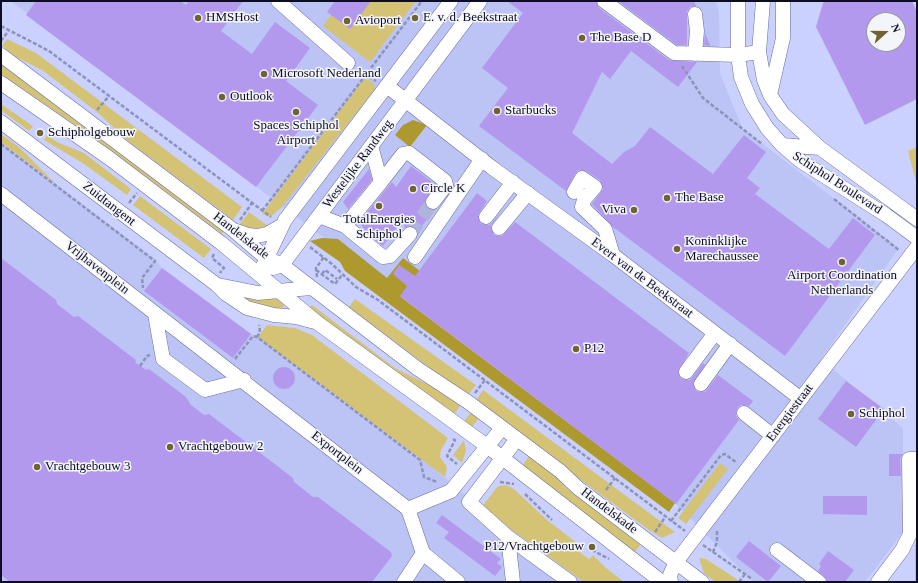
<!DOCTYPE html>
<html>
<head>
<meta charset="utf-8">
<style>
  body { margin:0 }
  #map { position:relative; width:918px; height:583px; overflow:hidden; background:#cad1fe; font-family:"Times New Roman",serif }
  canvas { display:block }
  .frame { position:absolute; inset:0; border:2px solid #0c0d20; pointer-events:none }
  .north { position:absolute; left:866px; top:12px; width:40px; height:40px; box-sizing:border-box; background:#f4f5fb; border:1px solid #9798a3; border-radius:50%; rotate:69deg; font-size:11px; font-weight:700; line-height:16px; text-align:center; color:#0c0d20 }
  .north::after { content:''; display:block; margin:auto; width:14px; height:18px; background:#6f6431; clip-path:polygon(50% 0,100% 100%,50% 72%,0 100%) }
</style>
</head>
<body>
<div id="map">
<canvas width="918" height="583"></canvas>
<div class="frame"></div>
<div class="north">N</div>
</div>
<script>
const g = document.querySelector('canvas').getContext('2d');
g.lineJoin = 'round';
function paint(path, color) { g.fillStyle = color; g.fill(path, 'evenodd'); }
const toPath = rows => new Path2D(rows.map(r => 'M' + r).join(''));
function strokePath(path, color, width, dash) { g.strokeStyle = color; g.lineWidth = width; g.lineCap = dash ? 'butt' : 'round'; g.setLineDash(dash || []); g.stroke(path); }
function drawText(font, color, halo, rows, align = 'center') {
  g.font = font + ' "Times New Roman",serif'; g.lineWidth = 3; g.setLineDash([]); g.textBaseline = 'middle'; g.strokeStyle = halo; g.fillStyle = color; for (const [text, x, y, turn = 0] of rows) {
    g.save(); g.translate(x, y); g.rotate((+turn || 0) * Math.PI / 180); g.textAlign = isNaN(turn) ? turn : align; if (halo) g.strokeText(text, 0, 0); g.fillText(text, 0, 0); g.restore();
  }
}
paint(toPath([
  [11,1,716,1,719,12,720,74,743,129,899,248,821,359,903,428,903,532,865,582,753,582,676,504],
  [1,142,156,260,162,268,251,334,258,336,430,465,481,508,584,582,1,582]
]), '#bcc4f6');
paint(toPath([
  [341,1,416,1,370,62,323,26],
  [7,39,36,53,242,207,233,220,128,141,97,112,42,70,16,57,2,46],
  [1,62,224,231,222,234,90,135,1,74],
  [364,79,373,82,375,89,282,207,270,217,262,214],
  [1,104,33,126,29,131,1,110],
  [1,134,19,147,56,184,1,142],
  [47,135,57,142,84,153,131,189,127,195,84,164,44,140],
  [917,147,917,185,908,151],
  [140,196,211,249,204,258,133,205],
  [249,212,268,226,253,229,239,225],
  [232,292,277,296,287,301,282,309,254,305],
  [355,299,476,385,467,396,349,307],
  [312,305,395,368,463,402,453,416,309,308],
  [267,325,295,328,312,335,448,438,441,450,440,457,447,467,445,477,258,337],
  [483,390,675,532,662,538,649,530,475,402],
  [473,409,481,415,470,430,462,424],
  [464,440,466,451,462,463,453,455],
  [531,453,549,466,566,488,641,544,634,553,521,468],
  [720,463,728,469,686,524,678,518],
  [506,485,514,489,547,520,581,546,578,551,589,559,593,555,606,568,624,582,584,582,481,508,498,486],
  [917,542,917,582,915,582,915,545],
  [699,558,706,559,738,580,737,582,715,582,704,573]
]), '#d4c375');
paint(toPath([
  [413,120,427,125,410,147,395,135,403,125],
  [322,238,338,239,387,278,403,258,420,271,401,297,675,503,669,512,345,271,340,262,310,241]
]), '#ae992f');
paint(toPath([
  [36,1,180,1,186,5,189,1,243,1,221,31,252,54,275,22,310,48,286,81,318,105,256,187,26,15],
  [335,1,371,1,350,29,327,12],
  [507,1,596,1,599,8,669,60,697,62,678,87,631,51,610,79,602,72,572,133,612,164,624,152,635,146,650,127,713,174,744,135,766,152,747,178,760,188,755,194,829,249,853,218,875,235,785,356,613,227,592,204,603,189,600,180,586,171,578,170,575,174,566,191,479,126,508,88,482,68,523,13],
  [618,1,694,1,696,6,690,7,687,11,687,45,677,45],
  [827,1,912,1,917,12,917,99,865,125,816,27,823,3],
  [874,20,898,20,898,44,874,44],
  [705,33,710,45,710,46,704,45],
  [411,166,436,185,425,201,428,208,434,210,418,231,412,226,405,227,401,222,383,246,369,235,359,222,392,182,396,187],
  [369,169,372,180,348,209,343,202],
  [477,193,487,201,478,215,481,224,490,225,501,212,491,226,494,235,502,236,515,222,689,353,678,371,681,379,690,380,703,363,705,365,693,383,696,391,705,392,718,375,753,401,749,406,741,405,737,408,736,416,739,420,676,504,400,296,407,286,393,274,399,265,415,276],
  [1,258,56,300,57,304,74,317,78,316,136,360,135,362,146,370,149,369,186,397,191,405,204,415,209,414,293,478,294,482,313,497,318,497,391,552,392,556,372,582,10,582,1,575],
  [162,268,251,334,233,358,144,291],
  '273 378a11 11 0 1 1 22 0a11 11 0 1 1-22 0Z',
  [846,381,884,409,856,447,818,419],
  [889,454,903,454,900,459,901,476,889,476],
  [823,496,867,496,867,515,823,514],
  [442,515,501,559,497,563,502,567,495,576,444,538,449,532,436,523],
  [749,541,781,566,768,582,736,557],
  [828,551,854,570,845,582,827,582,824,576,818,571,821,566,819,564]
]), '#b399ee');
strokePath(toPath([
  [410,234,433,202]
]), '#aeb4dd', 14, [14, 7]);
const minor = toPath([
  [278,1,348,63],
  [604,1,674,53,738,55,759,52],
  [738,1,738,55,741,77,752,104,767,128,782,145,799,160,886,215,917,238],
  [763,1,759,52,764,80,770,95,783,114,820,148,917,219],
  [695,14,697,31,695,54],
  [1,55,232,229,266,258,282,265,418,369,468,402,560,471,578,488,702,582],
  [1,83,109,158,221,243,319,324,487,446,662,582],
  [387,86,491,167,613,255,801,399],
  [770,95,783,38,783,1],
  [1,122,217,285,226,294,247,308,274,315,296,317,315,322],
  [782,145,820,148],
  [381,182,403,154,409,153,445,181,446,185,433,202],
  [574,192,582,178,595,187,584,200,582,207,605,229,613,255],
  [1,194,408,509,423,553,458,582],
  [319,216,345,226,381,182,371,146],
  [486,217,513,182],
  [345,226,383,257,390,256,410,234],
  [499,228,528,193],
  [237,231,248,235,257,236,267,234,281,226],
  [415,257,482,159],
  [263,266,285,220,451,1],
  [273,268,282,265,480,1],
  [218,285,258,293,310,288],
  [155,314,163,359,205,390,244,380],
  [686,372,715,333],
  [701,384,730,344],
  [744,413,773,436],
  [517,439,469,502,508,537,570,582],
  [408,509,451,491,502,428],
  [508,537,513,582],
  [777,550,819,582],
  [404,582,423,553],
  [671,582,670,575,676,562,917,247],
  [878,582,902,550,910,534,909,459,917,459]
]);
strokePath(minor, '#686ea0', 15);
strokePath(toPath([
  [1,26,49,51,271,217],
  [1,41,9,30],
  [682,66,703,98,762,144],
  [358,71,376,81],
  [97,110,109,96],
  [1,144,155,261,142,278,143,288],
  [834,199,900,251],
  [129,203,137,193],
  [262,211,422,1],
  [240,220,252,203],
  [310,247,332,264,356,287,378,300,685,531],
  [214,254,212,258,224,268,220,273],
  [316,270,335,284,342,275],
  [322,274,325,270,337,279],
  [317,277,316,268,324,257],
  [257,337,260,332,259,325],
  [235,359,253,336,257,337,420,460,424,477,437,482],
  [140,366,147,356,150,355],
  [475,393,485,380],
  [453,439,455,440,447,456,457,464],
  [500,482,514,484],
  [606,490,615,478],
  [525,494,552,520],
  [671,521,721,455,725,454,737,463],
  [655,532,666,516],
  [703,545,713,552,717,542,717,530],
  [592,550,609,559],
  [713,552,752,579],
  [739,582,745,574]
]), '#8d92b7', 2.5, [4, 2]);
strokePath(minor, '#fff', 14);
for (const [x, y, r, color] of [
  [198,18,4,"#6f6431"],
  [415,18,4,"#6f6431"],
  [347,21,4,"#6f6431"],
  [582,38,4,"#6f6431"],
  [264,74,4,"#6f6431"],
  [222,97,4,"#6f6431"],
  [497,111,4,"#6f6431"],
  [296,112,4,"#6f6431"],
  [40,133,4,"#6f6431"],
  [413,189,4,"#6f6431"],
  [667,198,4,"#6f6431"],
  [379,206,4,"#6f6431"],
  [634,210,4,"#6f6431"],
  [677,249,4,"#6f6431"],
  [842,262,4,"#6f6431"],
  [576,349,4,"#6f6431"],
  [851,414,4,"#6f6431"],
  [170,447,4,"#6f6431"],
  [37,467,4,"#6f6431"],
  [592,547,4,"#6f6431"]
]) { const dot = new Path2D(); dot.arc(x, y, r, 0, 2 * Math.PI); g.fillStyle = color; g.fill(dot); strokePath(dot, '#f4f5fb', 1.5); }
drawText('13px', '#0c0d20', '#f4f5fb', [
  ["HMSHost",206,18],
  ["E. v. d. Beekstraat",423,18],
  ["Avioport",355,21],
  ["The Base D",590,38],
  ["Microsoft Nederland",272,74],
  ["Outlook",230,97],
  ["Starbucks",505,111],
  ["Spaces Schiphol",296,126,"center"],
  ["Airport",296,141,"center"],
  ["Schipholgebouw",48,133],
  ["Circle K",421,189],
  ["The Base",675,198],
  ["Viva",626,210,"right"],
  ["TotalEnergies",379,220,"center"],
  ["Schiphol",379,235,"center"],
  ["Koninklijke",685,242],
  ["Marechaussee",685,257],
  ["Airport Coordination",842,276,"center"],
  ["Netherlands",842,291,"center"],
  ["P12",584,349],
  ["Schiphol",859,414],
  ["Vrachtgebouw 2",178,447],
  ["Vrachtgebouw 3",45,467],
  ["P12/Vrachtgebouw",584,547,"right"]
], 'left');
drawText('13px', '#0c0d20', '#f4f5fb', [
  ["Westelijke Randweg",358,164,-53],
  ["Schiphol Boulevard",837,183,33],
  ["Zuidtangent",109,204,38],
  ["Handelskade",241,236,38],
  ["Vrijhavenplein",97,268,38],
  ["Evert van de Beekstraat",642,278,37],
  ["Energiestraat",790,413,-53],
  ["Exportplein",337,453,38],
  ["Handelskade",609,511,37]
]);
</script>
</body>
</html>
